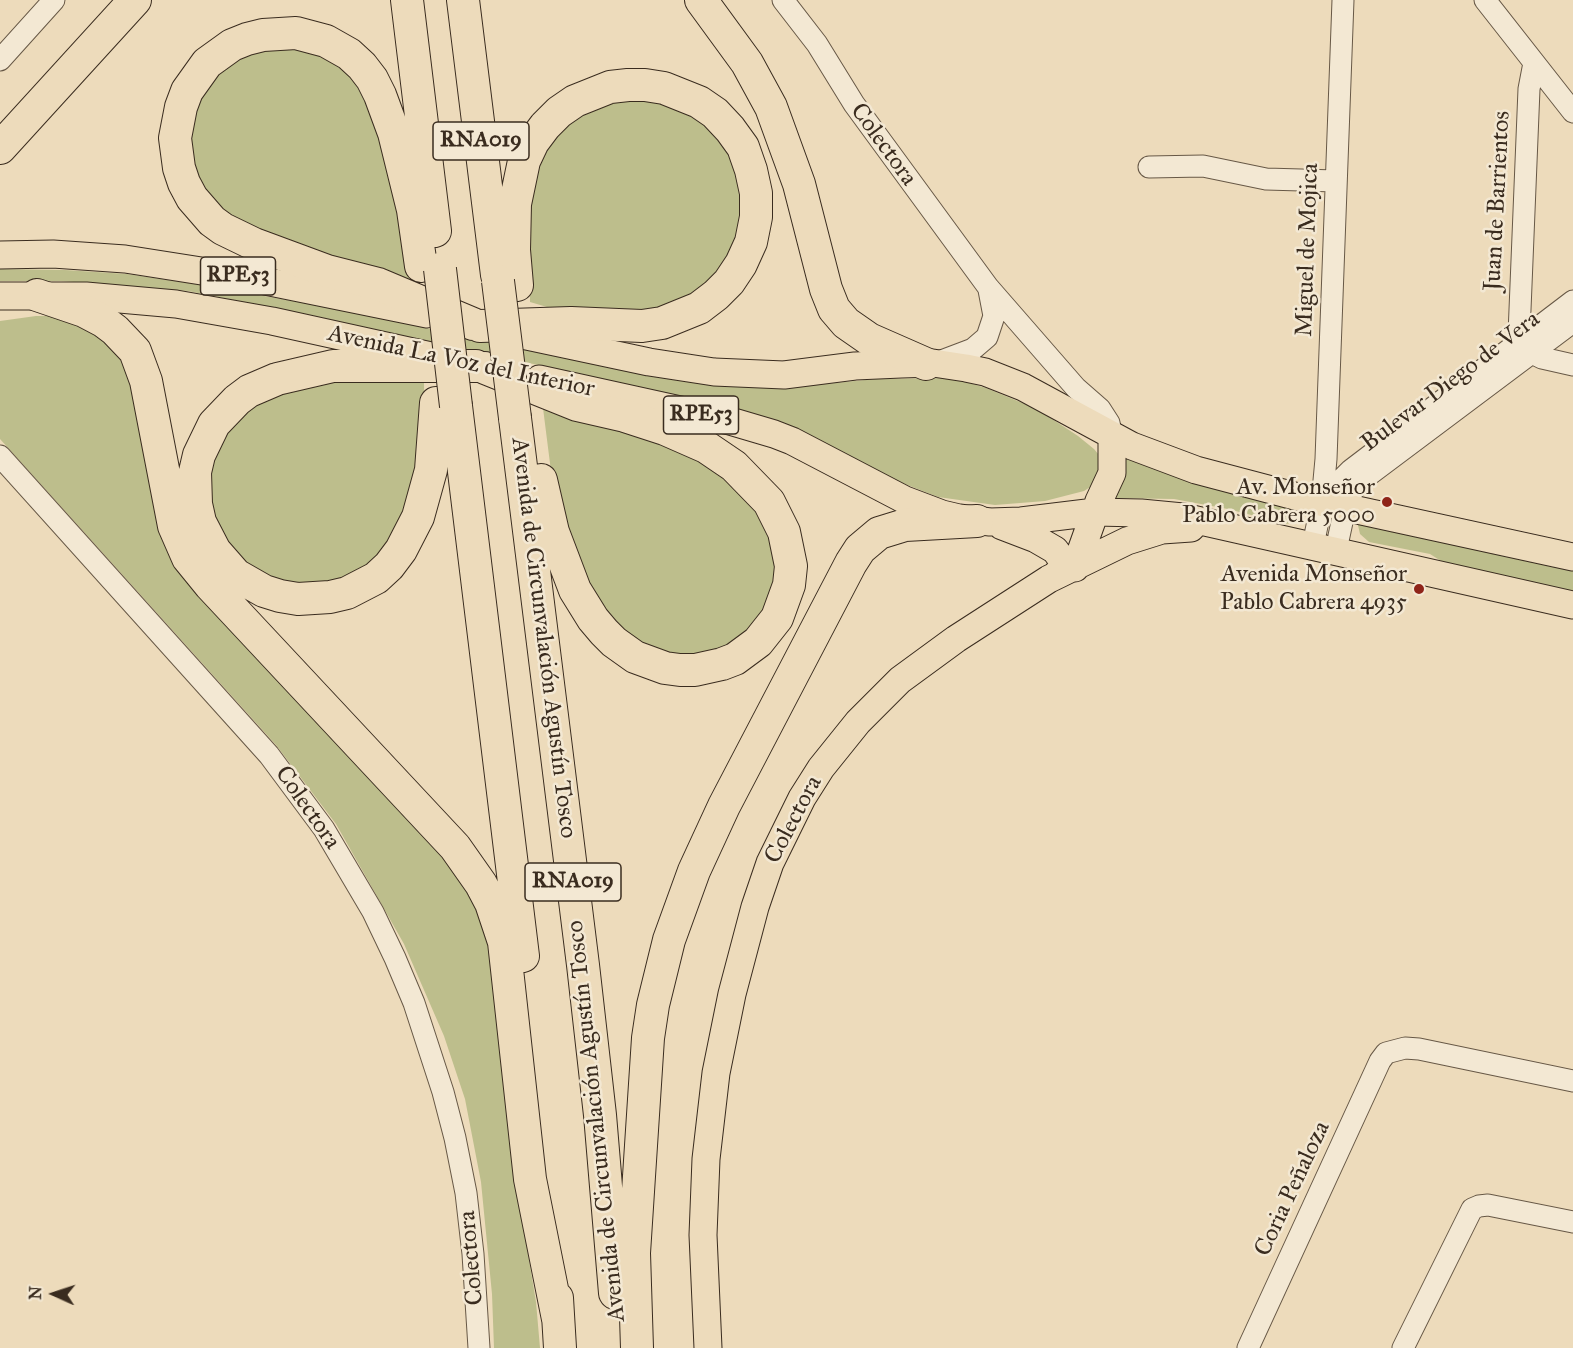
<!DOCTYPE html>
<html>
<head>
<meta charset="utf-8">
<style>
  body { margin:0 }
  #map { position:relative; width:1573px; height:1348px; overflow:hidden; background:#eddbbb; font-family:"IM FELL Great Primer",serif }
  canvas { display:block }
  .north { position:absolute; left:24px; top:1264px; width:60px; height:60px; -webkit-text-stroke:4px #f3e8d3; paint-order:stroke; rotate:273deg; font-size:16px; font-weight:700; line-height:24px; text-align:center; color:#3a2c1f }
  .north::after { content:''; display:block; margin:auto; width:21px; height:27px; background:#3a2c1f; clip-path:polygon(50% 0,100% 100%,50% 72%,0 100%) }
</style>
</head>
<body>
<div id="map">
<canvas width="1573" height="1348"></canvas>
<div class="north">N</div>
</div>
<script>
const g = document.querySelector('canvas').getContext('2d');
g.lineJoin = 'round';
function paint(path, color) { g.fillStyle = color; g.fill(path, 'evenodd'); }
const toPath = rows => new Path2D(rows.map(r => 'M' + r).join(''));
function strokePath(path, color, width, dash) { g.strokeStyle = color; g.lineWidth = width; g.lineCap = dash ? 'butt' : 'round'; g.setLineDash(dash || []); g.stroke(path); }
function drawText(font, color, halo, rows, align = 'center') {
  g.font = font + ' "IM FELL Great Primer",serif'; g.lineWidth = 5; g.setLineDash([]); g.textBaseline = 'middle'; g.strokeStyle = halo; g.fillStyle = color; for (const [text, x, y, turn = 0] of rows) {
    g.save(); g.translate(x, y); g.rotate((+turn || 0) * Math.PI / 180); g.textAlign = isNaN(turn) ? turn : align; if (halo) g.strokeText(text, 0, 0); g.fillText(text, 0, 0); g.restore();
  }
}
paint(toPath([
  [288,44,340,62,369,97,410,252,412,280,359,268,236,224,197,182,188,124,207,81,242,54],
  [650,98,692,112,732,152,744,204,738,239,714,281,666,310,564,312,530,302,529,199,536,165,564,124,602,103],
  [0,269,65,270,127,274,195,284,316,305,680,381,764,388,804,386,875,379,945,378,963,381,986,388,1037,409,1078,436,1094,449,1099,455,1100,477,1095,484,1084,491,1045,501,995,505,938,497,887,477,579,374,310,315,188,291,61,281,0,281],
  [36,316,57,316,92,327,127,360,167,531,447,849,496,949,525,1235,536,1302,540,1348,494,1348,492,1294,481,1182,465,1099,444,1036,404,944,336,824,276,745,0,439,0,321],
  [365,377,424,383,425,432,403,522,374,563,328,586,276,583,236,560,207,504,211,455,240,412,288,387],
  [543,408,650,436,728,475,767,524,778,567,775,588,757,624,728,649,686,659,636,644,596,604,554,495],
  [1122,456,1302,510,1301,515,1295,522,1286,524,1228,509,1174,499,1110,498],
  [1357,521,1573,569,1573,592,1449,566,1430,554,1369,542,1360,534]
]), '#bdbe8c');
const minor = toPath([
  [783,0,817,44,854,104,988,287,1076,388,1100,409,1109,423,1112,436],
  [1485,0,1573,112],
  [0,60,54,0],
  [1534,63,1529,89,1519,334,1522,341,1532,353,1542,358,1573,365],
  [1149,167,1203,166,1266,179,1336,181],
  [936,363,973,349,987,337,994,316,989,290],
  [0,456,269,755,324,829,373,912,395,958,414,1003,443,1092,455,1138,466,1193,473,1254,479,1348],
  [1322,502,1335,486,1351,470,1573,301],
  [1313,545,1322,502,1326,459,1343,0],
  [1336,550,1345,508,1353,490,1362,480,1573,322],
  [1248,1348,1380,1061,1386,1053,1405,1048,1419,1049,1573,1081],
  [1403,1348,1472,1209,1479,1206,1488,1205,1573,1222]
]);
const major = toPath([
  [0,255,53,254,125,259,265,281,427,314],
  [0,296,86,296,176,304,272,321,440,358],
  [508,332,649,362,714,372,784,375,855,366,901,364,933,363,966,368,985,372,1023,387,1132,446,1196,470,1302,498,1573,557],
  [539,379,730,421,774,434,792,441,905,500,942,514,959,518,990,522,1021,521,1095,512,1141,513,1183,517,1573,605],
  [1002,526,1036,539,1055,550,1063,561,1062,568,1056,575],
  [1075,568,1099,501,1112,473,1112,436],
  [708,1348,703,1235,706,1159,716,1073,732,994,755,907,770,863,802,798,821,768,858,722,900,680,956,639,1049,579,1127,541,1162,530,1191,528]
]);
const highway = toPath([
  [407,0,435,231],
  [463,0,497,275],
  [701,0,747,63,771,107,799,184,826,289,834,309,846,323,869,339,926,364],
  [0,148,135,0],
  [421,266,413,210,394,133,380,95,372,79,362,66,349,54,326,41,296,33,263,35,247,39,232,45,207,63,187,91,181,107,175,138,179,168,184,183,192,198,212,221,223,229,254,244,327,271,378,284,473,324],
  [37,295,84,311,103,321,115,330,135,351,146,381,174,526,188,558,210,585,455,847,481,884,491,903,504,942,530,1179,558,1319],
  [480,326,571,323,642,326,662,323,699,308,716,295,729,282,741,264,751,242,756,217,756,193,751,170,743,147,730,129,715,113,699,102,664,88,645,85,628,85,610,87,575,101,559,112,545,126,533,142,524,161,515,204,514,250,517,285],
  [485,368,577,405,625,416,665,429,706,447,734,466,769,502,784,532,791,566,789,585,777,618,758,642,735,659,722,664,695,670,680,670,665,668,635,657,614,642,604,632,593,619,575,590,553,532,541,480],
  [436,403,431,470,418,517,401,550,389,566,376,578,347,593,330,597,298,599,280,596,264,591,236,575,215,551,200,522,196,504,195,472,199,455,214,424,237,400,249,391,277,379,333,366,476,366],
  [456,406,523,956],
  [515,418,583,965,600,1115,615,1293],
  [557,1298,560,1348],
  [637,1348,634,1253,648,1038,653,1005,669,940,694,871,724,806,851,563,860,549,879,533,905,525,977,521]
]);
strokePath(minor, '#675846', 23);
strokePath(major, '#3a2c1f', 29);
strokePath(highway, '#3a2c1f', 34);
strokePath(minor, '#f3e8d3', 21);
strokePath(major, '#eddbbb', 27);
strokePath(highway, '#eddbbb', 32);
const highwayBridge = toPath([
  [440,269,456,406],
  [498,281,515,418]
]);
strokePath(highwayBridge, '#3a2c1f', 34, []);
strokePath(highwayBridge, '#eddbbb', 32);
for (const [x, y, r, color] of [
  [1387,502,6,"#8f2418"],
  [1419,589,6,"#8f2418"]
]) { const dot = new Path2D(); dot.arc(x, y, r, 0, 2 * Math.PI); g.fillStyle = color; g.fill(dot); strokePath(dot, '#f3e8d3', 2); }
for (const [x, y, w] of [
  [481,141,96],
  [238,276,75],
  [701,415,75],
  [573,882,96]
]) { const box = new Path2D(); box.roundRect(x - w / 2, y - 19, w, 38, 4.5); g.fillStyle = '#f3e8d3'; g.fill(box); strokePath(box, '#3a2c1f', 1.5); }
drawText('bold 22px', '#3a2c1f', null, [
  ["RNA019",481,141],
  ["RPE53",238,276],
  ["RPE53",701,415],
  ["RNA019",573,882]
]);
drawText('24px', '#3a2c1f', '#f3e8d3', [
  ["Colectora",883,145,54],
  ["Juan de Barrientos",1498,201,-87],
  ["Miguel de Mojica",1308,250,-88],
  ["Avenida La Voz del Interior",461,362,12],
  ["Bulevar Diego de Vera",1451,382,-37],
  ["Avenida de Circunvalación Agustín Tosco",543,638,83],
  ["Colectora",307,808,55],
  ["Colectora",794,820,-62],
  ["Avenida de Circunvalación Agustín Tosco",597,1121,-96],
  ["Coria Peñaloza",1293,1189,-65],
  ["Colectora",472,1258,-95]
]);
drawText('24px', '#3a2c1f', '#f3e8d3', [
  ["Av. Monseñor",1375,488],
  ["Pablo Cabrera 5000",1375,516],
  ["Avenida Monseñor",1407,575],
  ["Pablo Cabrera 4935",1407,603]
], 'right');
</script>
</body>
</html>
